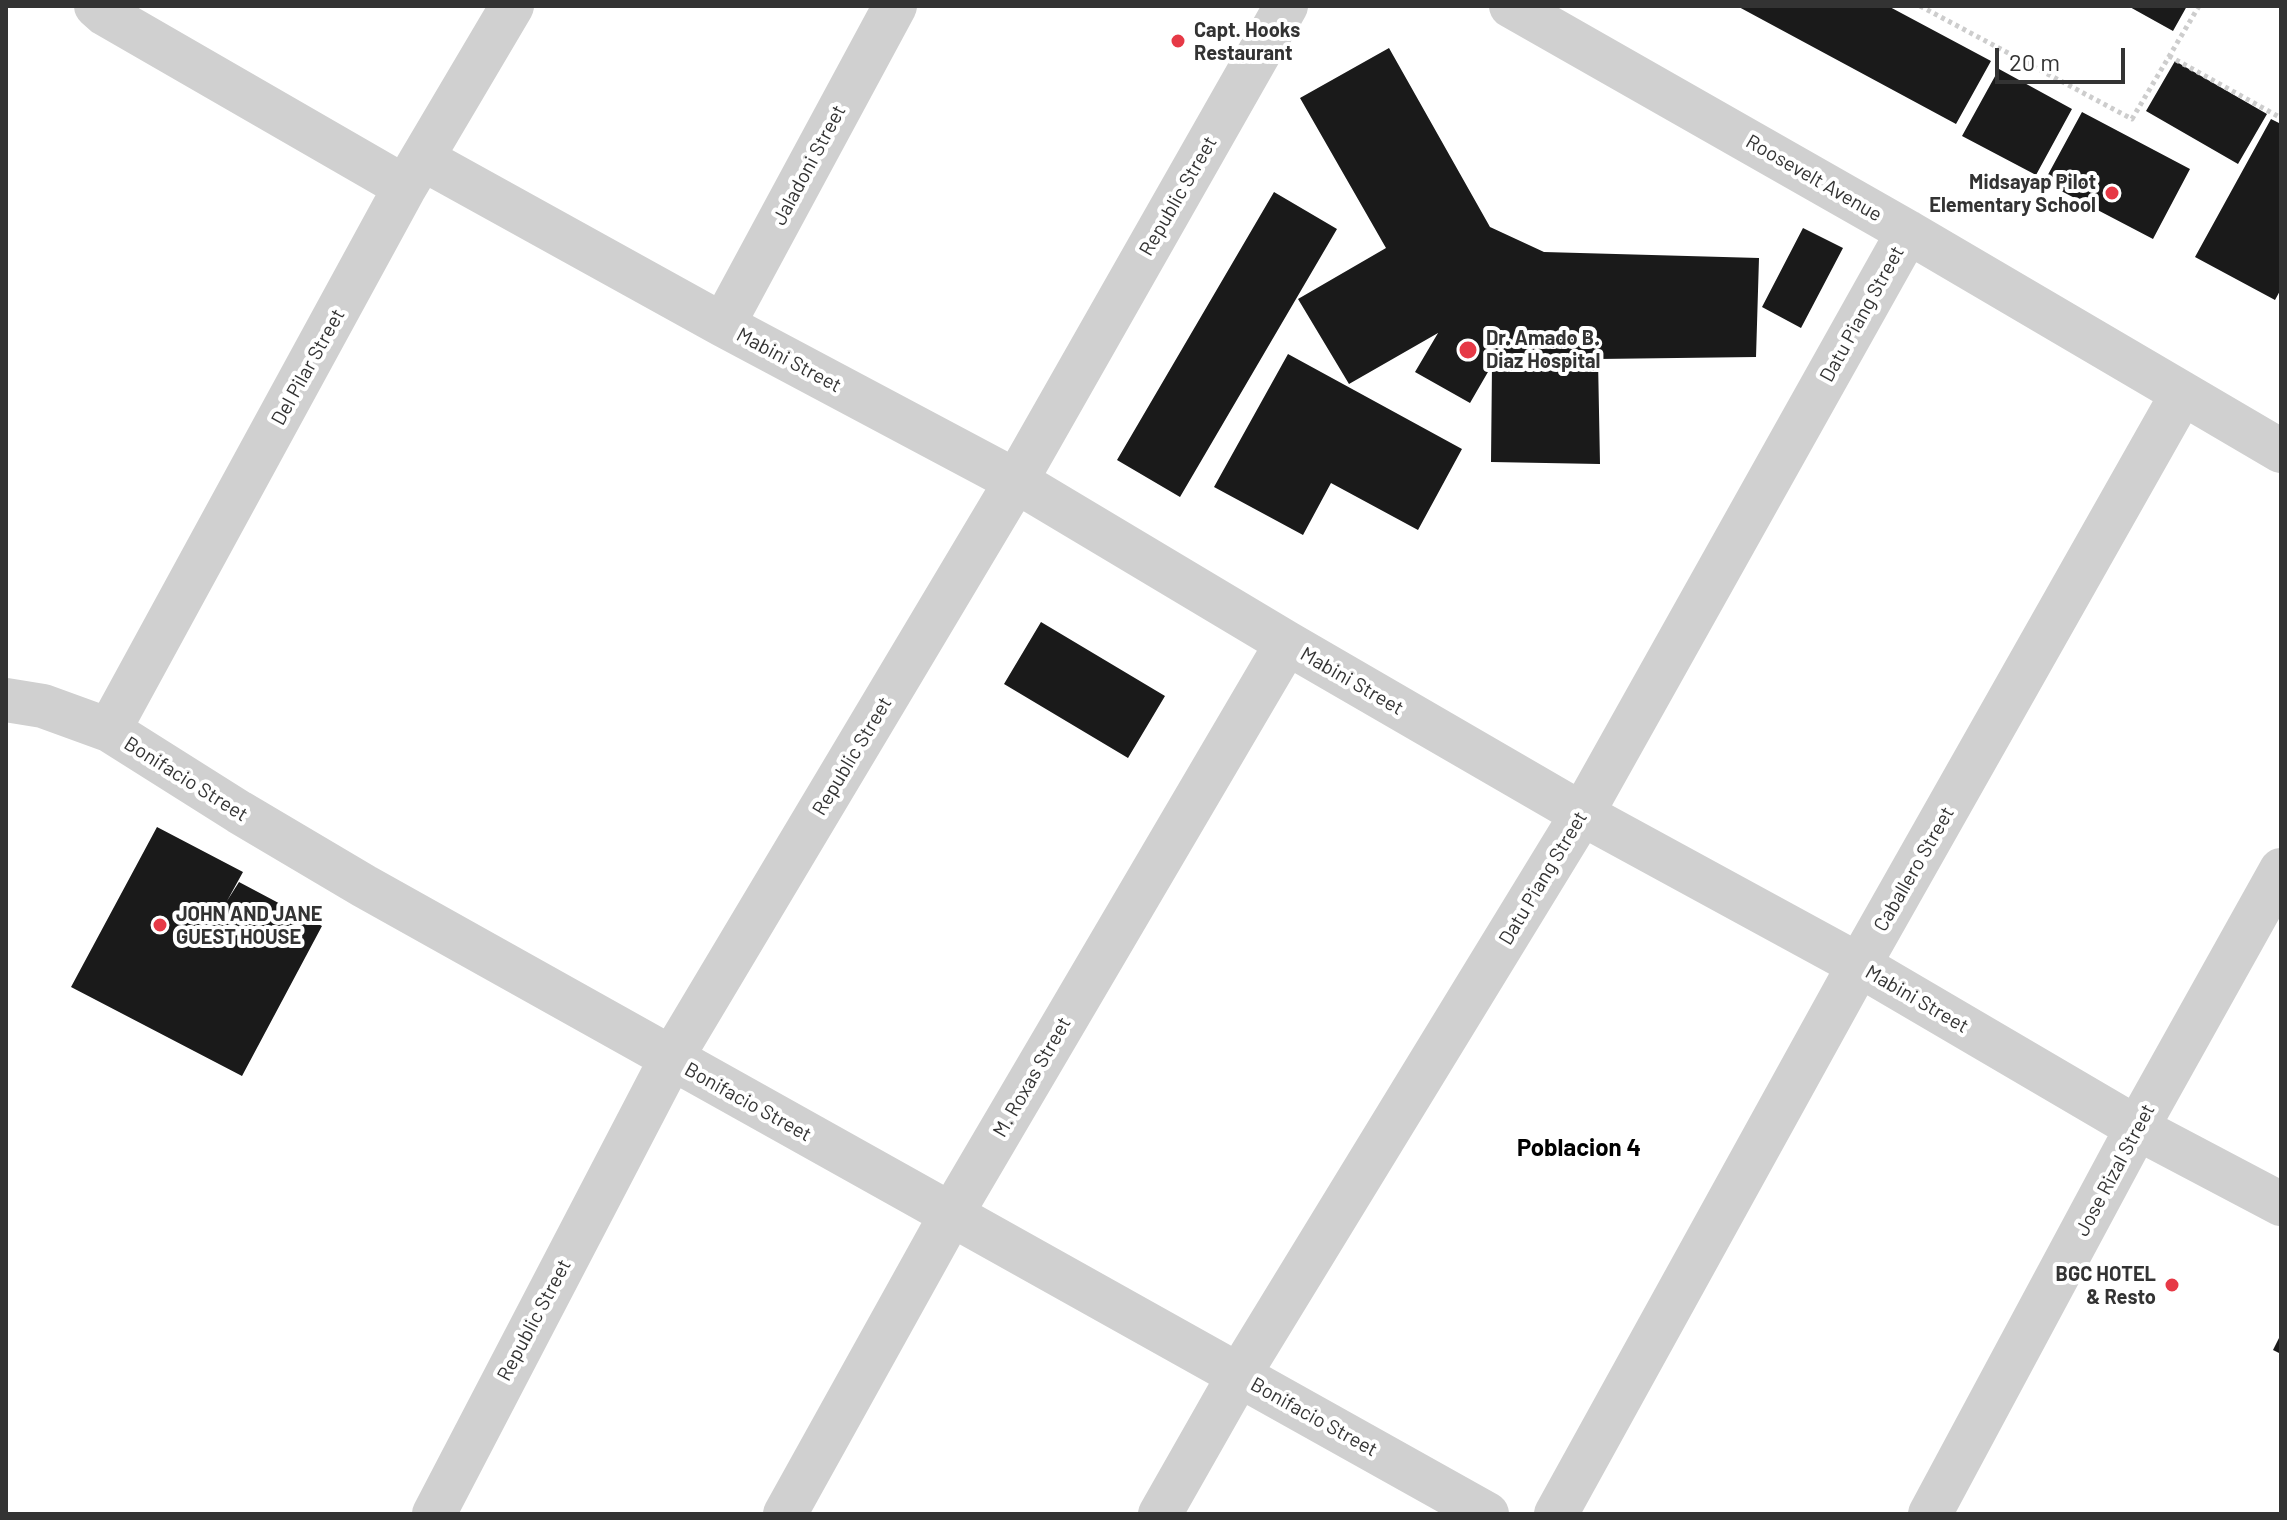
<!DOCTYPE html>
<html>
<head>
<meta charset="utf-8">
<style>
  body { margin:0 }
  #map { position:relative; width:2287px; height:1520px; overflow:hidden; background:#fff; font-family:Barlow,sans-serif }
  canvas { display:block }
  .frame { position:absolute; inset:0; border:8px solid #333; pointer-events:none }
  .scale { position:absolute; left:1995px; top:48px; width:130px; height:36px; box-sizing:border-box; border:4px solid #333; border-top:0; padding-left:10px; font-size:24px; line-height:28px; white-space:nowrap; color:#333; -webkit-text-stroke:6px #fff; paint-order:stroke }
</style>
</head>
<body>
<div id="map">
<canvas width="2287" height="1520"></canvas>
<div class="frame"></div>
<div class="scale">20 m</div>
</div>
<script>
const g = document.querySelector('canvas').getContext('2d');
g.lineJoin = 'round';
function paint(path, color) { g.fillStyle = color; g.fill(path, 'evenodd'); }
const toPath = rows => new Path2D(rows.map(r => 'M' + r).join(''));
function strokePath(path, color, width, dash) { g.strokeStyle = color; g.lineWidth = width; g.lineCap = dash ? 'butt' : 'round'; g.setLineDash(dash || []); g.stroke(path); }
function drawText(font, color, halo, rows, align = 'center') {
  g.font = font + ' Barlow,sans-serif'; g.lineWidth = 8; g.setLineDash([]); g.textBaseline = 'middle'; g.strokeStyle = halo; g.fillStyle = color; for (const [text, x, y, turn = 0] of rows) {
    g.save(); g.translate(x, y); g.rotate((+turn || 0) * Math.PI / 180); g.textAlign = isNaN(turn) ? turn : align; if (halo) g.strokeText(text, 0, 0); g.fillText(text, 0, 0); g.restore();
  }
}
paint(toPath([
  [1737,6,1888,6,1991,61,1956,124],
  [2128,6,2187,6,2173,31],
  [1389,48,1490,227,1544,252,1759,258,1756,357,1598,359,1600,464,1491,462,1492,365,1470,403,1415,372,1438,333,1349,384,1298,299,1386,248,1300,98],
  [2175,61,2267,114,2238,164,2146,111],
  [1999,69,2072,109,2036,175,1962,136],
  [2082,112,2190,169,2153,239,2044,182],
  [2271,119,2281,124,2281,289,2275,300,2195,257],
  [1274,192,1337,229,1180,497,1117,460],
  [1803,228,1843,248,1801,328,1762,307],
  [1288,354,1462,449,1418,530,1331,483,1303,535,1214,487],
  [1041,622,1165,696,1128,758,1004,684],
  [157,827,243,872,227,901,239,882,322,926,242,1076,71,987],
  [2281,1334,2281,1354,2273,1350]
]), '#1a1a1a');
strokePath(toPath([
  [1920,6,2132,119,2199,6],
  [2169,56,2281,118]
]), '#cdcdcd', 5, [4, 4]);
strokePath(toPath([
  [96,6,105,14,405,187],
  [1511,6,1908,232,2281,451],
  [423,159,723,325,1016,481,1287,643,1582,814,1859,965,2137,1128,2281,1204],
  [723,325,895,6],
  [6,700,43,706,109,730,239,812,364,886,1487,1514],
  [109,730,405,187,512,6],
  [434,1514,671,1059,1016,481,1286,6],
  [785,1514,951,1215,1287,643],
  [1160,1514,1239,1375,1582,814,1908,232],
  [1556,1514,1859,965,2182,394],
  [1930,1514,2137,1128,2281,870]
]), '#d0d0d0', 44);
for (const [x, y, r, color] of [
  [1178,41,8,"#e63946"],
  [2112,193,8,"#e63946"],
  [1468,350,10,"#e63946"],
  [160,925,8,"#e63946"],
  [2172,1285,8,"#e63946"]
]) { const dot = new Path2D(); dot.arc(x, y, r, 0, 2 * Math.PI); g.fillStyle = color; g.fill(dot); strokePath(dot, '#fff', 3); }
drawText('bold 20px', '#333', '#fff', [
  ["Capt. Hooks",1194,30],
  ["Restaurant",1194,53],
  ["Midsayap Pilot",2096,182,"right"],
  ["Elementary School",2096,205,"right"],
  ["Dr. Amado B.",1486,338],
  ["Diaz Hospital",1486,361],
  ["JOHN AND JANE",176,914],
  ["GUEST HOUSE",176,937],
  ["BGC HOTEL",2156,1274,"right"],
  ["& Resto",2156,1297,"right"]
], 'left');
drawText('20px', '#333', '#fff', [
  ["Jaladoni Street",809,165,-62],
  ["Roosevelt Avenue",1814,178,30],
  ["Republic Street",1178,196,-60],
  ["Datu Piang Street",1862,314,-61],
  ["Mabini Street",789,360,28],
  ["Del Pilar Street",308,367,-61],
  ["Mabini Street",1352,681,30],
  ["Republic Street",852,756,-59],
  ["Bonifacio Street",186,779,32],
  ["Caballero Street",1914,869,-60],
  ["Datu Piang Street",1543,878,-59],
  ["Mabini Street",1917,999,30],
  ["M. Roxas Street",1032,1077,-60],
  ["Bonifacio Street",748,1102,29],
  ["Jose Rizal Street",2115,1170,-62],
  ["Republic Street",534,1320,-62],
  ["Bonifacio Street",1314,1417,29]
]);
drawText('bold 24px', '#000', '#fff', [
  ["Poblacion 4",1579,1148]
]);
</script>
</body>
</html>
